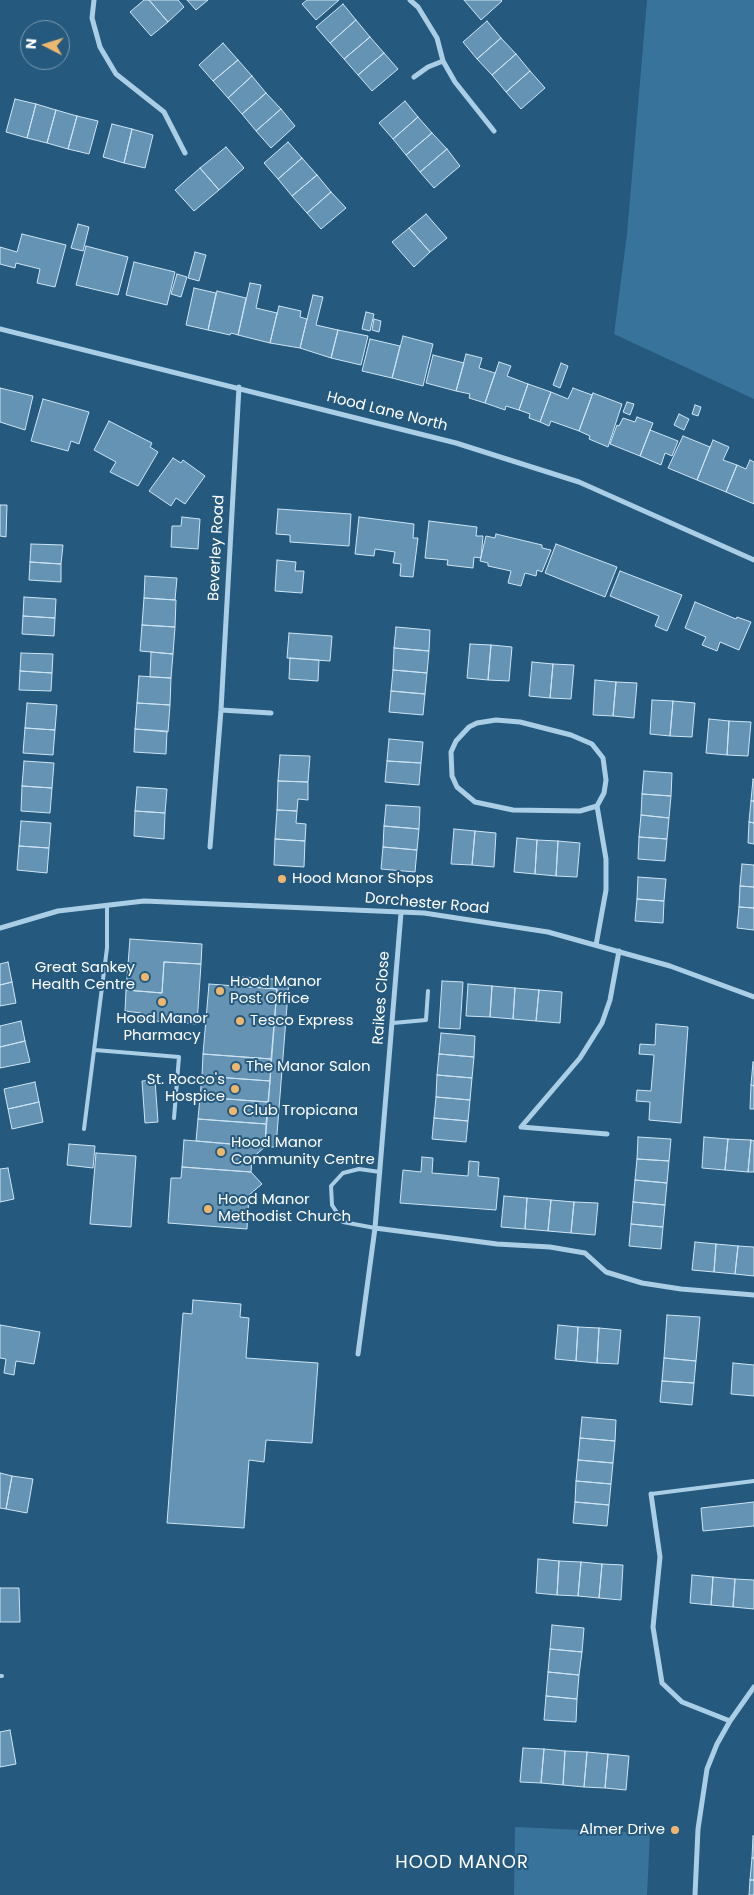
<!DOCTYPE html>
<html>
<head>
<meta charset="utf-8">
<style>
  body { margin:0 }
  #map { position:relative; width:754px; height:1895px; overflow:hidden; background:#25597e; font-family:Poppins,sans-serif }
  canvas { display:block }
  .north { position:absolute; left:20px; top:20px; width:50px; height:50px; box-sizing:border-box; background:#25597e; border:1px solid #7c9bb2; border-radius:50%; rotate:275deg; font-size:14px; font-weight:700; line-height:20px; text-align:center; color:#fff }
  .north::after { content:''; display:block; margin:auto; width:18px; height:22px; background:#efb76e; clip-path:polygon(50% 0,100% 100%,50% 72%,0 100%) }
</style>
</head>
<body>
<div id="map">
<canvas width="754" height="1895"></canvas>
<div class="north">N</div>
</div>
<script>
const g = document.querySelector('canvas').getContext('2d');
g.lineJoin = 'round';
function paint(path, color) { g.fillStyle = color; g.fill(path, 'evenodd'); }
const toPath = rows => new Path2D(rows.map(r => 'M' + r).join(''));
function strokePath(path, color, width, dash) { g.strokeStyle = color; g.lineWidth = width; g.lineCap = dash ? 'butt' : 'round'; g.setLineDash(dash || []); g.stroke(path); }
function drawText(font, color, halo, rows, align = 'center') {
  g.font = font + ' Poppins,sans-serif'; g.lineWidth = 4; g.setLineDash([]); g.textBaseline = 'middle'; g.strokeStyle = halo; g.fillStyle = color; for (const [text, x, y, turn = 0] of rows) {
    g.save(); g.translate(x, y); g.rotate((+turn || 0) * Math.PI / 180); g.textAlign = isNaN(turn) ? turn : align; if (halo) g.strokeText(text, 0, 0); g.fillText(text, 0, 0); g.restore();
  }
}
paint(toPath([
  [647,0,754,0,754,399,614,334,627,234],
  [515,1827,650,1833,647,1895,514,1895]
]), '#38739c');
const building = toPath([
  [144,0,149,0,168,22,151,36,130,12,144,0],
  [149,0,178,0,184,7,168,22,149,0],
  [187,0,208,0,196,10,187,0],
  [307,0,339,0,316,20,302,4,307,0],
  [464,0,501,0,502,1,481,20,464,0],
  [343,4,356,20,330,43,316,27,343,4],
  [356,20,370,37,344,59,330,43,356,20],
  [487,21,501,38,477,59,463,42,487,21],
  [370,37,384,53,358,75,344,59,370,37],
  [501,38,516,54,492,75,477,59,501,38],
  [223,43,238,60,213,81,199,65,223,43],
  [384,53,398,69,372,91,358,75,384,53],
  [516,54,530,71,506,92,492,75,516,54],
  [238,60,252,76,228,98,213,81,238,60],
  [530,71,545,88,521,109,506,92,530,71],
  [252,76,266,93,242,114,228,98,252,76],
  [266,93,281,109,256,131,242,114,266,93],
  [15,99,36,104,27,138,6,132,15,99],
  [405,101,418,117,393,139,379,123,405,101],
  [36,104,56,110,47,143,27,138,36,104],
  [281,109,295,126,271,148,256,131,281,109],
  [56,110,77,116,68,149,47,143,56,110],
  [77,116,98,121,89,154,68,149,77,116],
  [418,117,432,133,406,155,393,139,418,117],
  [112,124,132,129,124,163,103,157,112,124],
  [132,129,153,135,145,168,124,163,132,129],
  [432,133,447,149,420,172,406,155,432,133],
  [288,142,302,158,278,179,264,163,288,142],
  [226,147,244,168,219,190,200,168,226,147],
  [447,149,460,166,434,188,420,172,447,149],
  [302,158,317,175,292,196,278,179,302,158],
  [200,168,219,190,194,211,175,190,200,168],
  [317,175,331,192,307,213,292,196,317,175],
  [331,192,346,208,321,229,307,213,331,192],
  [426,214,447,238,430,252,409,228,426,214],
  [78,224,89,227,83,251,71,248,78,224],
  [409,228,430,252,414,267,392,242,409,228],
  [22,234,66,245,55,287,37,283,40,269,16,263,15,268,0,264,0,247,17,252,22,234],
  [86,246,128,257,118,295,76,285,86,246],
  [195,252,206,255,199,281,188,278,195,252],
  [134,262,175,272,167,305,126,295,134,262],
  [177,274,187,277,181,297,171,294,177,274],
  [250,283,261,285,256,308,277,313,270,343,238,335,250,283],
  [194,288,216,293,208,330,186,325,194,288],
  [217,291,246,298,238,335,231,333,230,335,208,330,217,291],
  [313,295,323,297,316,325,338,330,331,358,300,348,313,295],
  [279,306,301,311,300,317,307,319,300,348,270,343,279,306],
  [366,312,374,314,370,331,362,329,366,312],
  [374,319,381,321,379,332,372,330,374,319],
  [338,330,368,336,361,365,331,358,338,330],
  [403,336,433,344,423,386,392,378,403,336],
  [370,339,400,346,392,378,362,371,370,339],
  [466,354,482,358,479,368,495,373,485,403,469,398,470,394,456,391,466,354],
  [433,355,464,363,456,391,426,383,433,355],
  [499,362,511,366,507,376,528,384,519,410,506,406,505,410,485,403,499,362],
  [561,363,568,366,560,388,553,385,561,363],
  [528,384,551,392,540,422,529,418,530,414,519,410,528,384],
  [0,388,33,396,25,430,0,422,0,388],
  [573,388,592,395,579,431,551,421,549,426,540,422,551,392,568,399,573,388],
  [593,393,622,404,608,447,589,439,590,436,579,431,593,393],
  [43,399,89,412,79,444,71,441,68,451,31,441,43,399],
  [627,402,634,404,630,415,623,412,627,402],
  [695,405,701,407,698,416,692,414,695,405],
  [679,414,689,419,684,430,674,425,679,414],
  [637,417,653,423,640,456,610,444,617,425,619,426,623,418,635,422,637,417],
  [109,421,152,443,150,447,158,452,138,486,110,472,116,462,94,450,109,421],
  [650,430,678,441,672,456,665,453,661,465,640,456,650,430],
  [683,436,710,447,697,480,668,468,683,436],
  [713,440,729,447,723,460,737,465,726,492,697,480,713,440],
  [173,458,181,463,183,460,205,476,185,504,176,498,171,506,149,491,173,458],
  [750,460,754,462,754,504,726,492,737,465,746,469,750,460],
  [0,505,7,505,6,537,0,536,0,505],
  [278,509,351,514,349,546,290,542,290,535,276,534,278,509],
  [182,517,200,519,198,549,171,547,172,526,181,526,182,517],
  [359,517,414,524,413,538,418,538,413,577,400,576,401,564,393,563,395,552,375,549,374,556,355,554,359,517],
  [429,521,477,527,476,536,483,536,481,558,474,557,473,568,447,565,448,560,425,558,429,521],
  [496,534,542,545,542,548,551,550,542,572,537,570,536,576,525,573,521,586,508,583,511,571,488,566,488,563,480,561,486,536,495,538,496,534],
  [31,544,63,545,61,564,30,562,31,544],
  [556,544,617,567,605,597,545,573,556,544],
  [277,560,296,562,295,571,304,571,302,593,275,591,277,560],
  [30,562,61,564,61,582,29,580,30,562],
  [620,571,682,595,667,631,655,626,659,616,610,596,620,571],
  [145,576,177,578,175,600,144,598,145,576],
  [24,597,56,599,55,618,23,616,24,597],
  [144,598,176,600,175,627,142,625,144,598],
  [695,602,736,619,737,617,751,622,739,650,720,642,717,651,702,645,706,637,685,628,695,602],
  [23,616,55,618,54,636,22,634,23,616],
  [142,625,175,627,173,654,140,651,142,625],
  [396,627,430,630,429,651,394,648,396,627],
  [289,633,332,636,330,661,287,658,289,633],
  [470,644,491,645,488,680,467,678,470,644],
  [491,645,512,647,509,681,488,680,491,645],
  [394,648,429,651,427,673,393,670,394,648],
  [151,652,173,654,171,678,150,677,151,652],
  [21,653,53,654,52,673,20,671,21,653],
  [290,658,319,660,318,681,289,679,290,658],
  [532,662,553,664,550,698,529,696,532,662],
  [553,664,574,665,571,699,550,698,553,664],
  [393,670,427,673,425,694,391,691,393,670],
  [20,671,52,673,51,691,19,690,20,671],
  [139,676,171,678,170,705,137,703,139,676],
  [595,680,616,682,613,716,593,715,595,680],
  [616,682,637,683,634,718,613,716,616,682],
  [391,691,425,694,423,715,389,712,391,691],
  [652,700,673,701,670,736,650,734,652,700],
  [673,701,695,703,692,737,670,736,673,701],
  [27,703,57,705,55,730,25,728,27,703],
  [137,703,170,705,168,732,135,729,137,703],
  [709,719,729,721,727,755,706,753,709,719],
  [729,721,751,722,748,756,727,755,729,721],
  [25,728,55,730,53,755,23,753,25,728],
  [135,729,167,731,166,754,134,752,135,729],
  [389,739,423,742,421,763,387,761,389,739],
  [280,755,310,756,308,782,278,781,280,755],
  [24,761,54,763,52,788,22,786,24,761],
  [387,761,421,763,419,785,385,782,387,761],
  [644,771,672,773,671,796,642,794,644,771],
  [753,779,754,780,754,801,751,801,753,779],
  [278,781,308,782,308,800,298,799,297,811,277,810,278,781],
  [22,786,52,788,50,813,21,811,22,786],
  [137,787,167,789,165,813,135,811,137,787],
  [642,794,671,796,669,818,641,815,642,794],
  [751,801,754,801,754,823,749,822,751,801],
  [386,805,420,807,419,829,384,826,386,805],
  [277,810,297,811,296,823,306,824,305,841,275,839,277,810],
  [135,811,165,813,164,839,134,836,135,811],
  [641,815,669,818,667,839,639,837,641,815],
  [21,821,51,823,49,848,19,846,21,821],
  [749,822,754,823,754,844,748,843,749,822],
  [384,826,419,829,417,850,383,847,384,826],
  [454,829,475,831,472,865,451,864,454,829],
  [475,831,496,833,494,867,472,865,475,831],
  [639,837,667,839,665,861,638,859,639,837],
  [517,838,537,840,535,874,514,872,517,838],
  [275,839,305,841,304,867,274,865,275,839],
  [537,840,558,841,556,876,535,874,537,840],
  [558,841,580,843,577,877,556,876,558,841],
  [19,846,49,848,47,873,17,870,19,846],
  [383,847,417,850,415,872,381,869,383,847],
  [742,864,754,865,754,887,740,886,742,864],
  [638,877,666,879,664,901,637,899,638,877],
  [740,886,754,887,754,908,739,907,740,886],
  [637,899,664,901,663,923,635,921,637,899],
  [739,907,754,908,754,930,737,928,739,907],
  [130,939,202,944,201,964,164,962,162,993,126,990,130,939],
  [8,962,12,982,0,985,0,964,8,962],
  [164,962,201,964,197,1024,141,1020,141,1013,125,1011,126,990,162,993,164,962],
  [243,977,289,980,276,1147,265,1147,277,989,242,986,243,977],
  [442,981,463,982,460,1029,439,1028,442,981],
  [12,982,16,1003,0,1006,0,985,12,982],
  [209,984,277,989,271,1059,203,1054,209,984],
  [468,984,492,986,490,1017,466,1016,468,984],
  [492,986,515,988,513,1019,490,1017,492,986],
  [515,988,539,990,536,1021,513,1019,515,988],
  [539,990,562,992,560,1023,536,1021,539,990],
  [21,1021,25,1041,0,1047,0,1026,21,1021],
  [656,1024,688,1027,681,1123,649,1120,650,1102,636,1101,637,1090,651,1091,654,1055,639,1054,640,1044,655,1045,656,1024],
  [441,1033,475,1036,474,1057,439,1054,441,1033],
  [25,1041,30,1062,0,1068,0,1047,25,1041],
  [203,1054,271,1059,270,1081,202,1076,203,1054],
  [439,1054,474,1057,472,1078,437,1075,439,1054],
  [753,1062,754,1062,754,1086,751,1085,753,1062],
  [437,1075,472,1078,470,1100,436,1097,437,1075],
  [202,1076,270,1081,268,1102,200,1097,202,1076],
  [155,1080,158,1122,145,1123,142,1081,155,1080],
  [35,1082,39,1102,8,1109,4,1089,35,1082],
  [751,1085,754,1086,754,1109,750,1109,751,1085],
  [200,1097,268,1102,266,1124,198,1119,200,1097],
  [436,1097,470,1100,468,1121,434,1118,436,1097],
  [39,1102,43,1122,12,1129,8,1109,39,1102],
  [434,1118,468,1121,466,1142,432,1139,434,1118],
  [198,1119,266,1124,265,1147,196,1141,198,1119],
  [638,1137,671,1139,669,1161,637,1159,638,1137],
  [704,1137,728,1139,725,1170,702,1168,704,1137],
  [728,1139,751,1140,748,1172,725,1170,728,1139],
  [184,1140,196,1141,265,1147,252,1158,251,1172,182,1167,184,1140],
  [751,1140,754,1141,754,1172,748,1172,751,1140],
  [69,1144,95,1146,93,1168,67,1165,69,1144],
  [96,1153,136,1156,131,1227,90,1224,96,1153],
  [422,1157,433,1158,432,1173,468,1176,469,1161,479,1162,478,1176,499,1178,496,1210,400,1203,403,1170,421,1172,422,1157],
  [637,1159,669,1161,667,1183,635,1180,637,1159],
  [182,1167,251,1172,262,1184,249,1195,247,1229,168,1223,171,1178,181,1178,182,1167],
  [8,1168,14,1199,0,1202,0,1169,8,1168],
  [635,1180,667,1183,665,1205,633,1202,635,1180],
  [504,1196,527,1198,525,1229,501,1227,504,1196],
  [527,1198,551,1200,548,1231,525,1229,527,1198],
  [551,1200,574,1202,571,1233,548,1231,551,1200],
  [574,1202,598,1203,595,1235,571,1233,574,1202],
  [633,1202,665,1205,663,1227,631,1224,633,1202],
  [631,1224,663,1227,661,1249,629,1246,631,1224],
  [695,1242,716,1244,714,1272,692,1270,695,1242],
  [716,1244,738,1246,735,1274,714,1272,716,1244],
  [738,1246,754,1247,754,1276,735,1274,738,1246],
  [193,1300,241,1304,240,1317,249,1318,246,1358,318,1363,312,1443,266,1440,264,1462,249,1460,244,1528,167,1523,183,1313,192,1314,193,1300],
  [667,1315,700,1317,696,1361,664,1358,667,1315],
  [0,1325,40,1332,34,1364,16,1361,14,1375,4,1373,6,1359,0,1358,0,1325],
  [558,1325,578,1327,576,1361,555,1359,558,1325],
  [578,1327,599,1328,597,1363,576,1361,578,1327],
  [599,1328,621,1330,618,1364,597,1363,599,1328],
  [664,1358,696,1361,694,1383,662,1381,664,1358],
  [733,1363,754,1365,754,1396,731,1394,733,1363],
  [662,1381,694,1383,692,1405,660,1402,662,1381],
  [582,1417,616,1420,615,1441,580,1438,582,1417],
  [580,1438,615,1441,613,1463,578,1460,580,1438],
  [578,1460,613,1463,611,1484,576,1481,578,1460],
  [0,1473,12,1476,6,1509,0,1508,0,1473],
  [12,1476,33,1479,27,1513,6,1509,12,1476],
  [576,1481,611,1484,609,1505,575,1502,576,1481],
  [575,1502,609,1505,607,1526,573,1523,575,1502],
  [754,1502,754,1526,703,1531,701,1508,754,1502],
  [538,1559,559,1561,557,1595,536,1593,538,1559],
  [559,1561,581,1562,578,1596,557,1595,559,1561],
  [581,1562,602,1564,599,1598,578,1596,581,1562],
  [602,1564,623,1565,621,1600,599,1598,602,1564],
  [692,1575,713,1577,711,1605,690,1603,692,1575],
  [713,1577,735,1579,733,1607,711,1605,713,1577],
  [735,1579,754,1580,754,1609,733,1607,735,1579],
  [0,1588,19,1588,20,1622,0,1622,0,1588],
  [552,1625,584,1628,582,1652,550,1649,552,1625],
  [550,1649,582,1652,579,1675,548,1672,550,1649],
  [548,1672,579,1675,577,1699,546,1696,548,1672],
  [546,1696,577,1699,576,1722,544,1720,546,1696],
  [10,1730,16,1764,0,1767,0,1732,10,1730],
  [523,1748,544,1749,541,1783,520,1782,523,1748],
  [544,1749,565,1751,563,1785,541,1783,544,1749],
  [565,1751,587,1752,584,1787,563,1785,565,1751],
  [587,1752,608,1754,605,1788,584,1787,587,1752],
  [608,1754,629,1756,626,1790,605,1788,608,1754],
  [753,1836,754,1836,754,1858,752,1858,753,1836],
  [752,1858,754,1858,754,1880,750,1880,752,1858],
  [750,1880,754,1880,754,1895,749,1895,750,1880]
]);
paint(building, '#6593b3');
strokePath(building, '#cde5f5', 1);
strokePath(toPath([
  [393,1023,426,1020,428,991],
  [95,1050,179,1057,174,1118],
  [84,1129,107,948,107,905],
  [375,1228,343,1222,332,1205,331,1186,343,1173,359,1169,380,1172],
  [651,1494,754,1481],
  [0,1676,2,1676]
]), '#aacee6', 4);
strokePath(toPath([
  [94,0,92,18,100,47,116,74,164,112,185,153],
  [410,0,418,7,437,38,443,61],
  [414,77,428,67,443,61,455,82,494,131],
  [0,329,456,443,579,482,754,560],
  [221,710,271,713],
  [210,847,221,710,239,387],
  [0,928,58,911,144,901,424,913,548,932,670,966,754,997],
  [596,945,606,890,606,859,597,806,604,793,606,780,603,758,592,744,571,735,520,722,496,720,477,723,469,727,456,741,451,752,452,776,457,787,475,802,513,810,580,811,597,806],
  [607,1134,521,1127,580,1058,602,1023,610,1000,619,951],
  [375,1228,497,1244,550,1247,585,1253,606,1272,642,1283,681,1289,754,1295],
  [358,1354,375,1228,401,913],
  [651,1494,660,1557,653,1627,662,1683,682,1702,730,1721],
  [695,1895,698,1829,707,1769,717,1744,730,1721,754,1687]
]), '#aacee6', 5);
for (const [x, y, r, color] of [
  [282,879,5,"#efb76e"],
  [145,977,5,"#efb76e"],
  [220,991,5,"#efb76e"],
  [162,1002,5,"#efb76e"],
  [240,1021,5,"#efb76e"],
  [236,1067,5,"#efb76e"],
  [235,1089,5,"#efb76e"],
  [233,1111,5,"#efb76e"],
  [221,1152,5,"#efb76e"],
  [208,1209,5,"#efb76e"],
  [675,1830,5,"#efb76e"]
]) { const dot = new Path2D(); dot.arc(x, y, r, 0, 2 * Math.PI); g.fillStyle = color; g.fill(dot); strokePath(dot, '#25597e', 2); }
drawText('15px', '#fff', '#25597e', [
  ["Hood Lane North",387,412,14],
  ["Beverley Road",217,548,-87],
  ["Dorchester Road",427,904,5],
  ["Raikes Close",382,998,-86]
]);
drawText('15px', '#fff', '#25597e', [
  ["Hood Manor Shops",292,879],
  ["Great Sankey",135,968,"right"],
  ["Health Centre",135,985,"right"],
  ["Hood Manor",230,982],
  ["Post Office",230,999],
  ["Hood Manor",162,1019,"center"],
  ["Pharmacy",162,1036,"center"],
  ["Tesco Express",250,1021],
  ["The Manor Salon",246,1067],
  ["St. Rocco's",225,1080,"right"],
  ["Hospice",225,1097,"right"],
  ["Club Tropicana",243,1111],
  ["Hood Manor",231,1143],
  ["Community Centre",231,1160],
  ["Hood Manor",218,1200],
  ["Methodist Church",218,1217],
  ["Almer Drive",665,1830,"right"]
], 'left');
g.letterSpacing = '1px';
drawText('18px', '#fff', '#25597e', [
  ["HOOD MANOR",462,1863]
]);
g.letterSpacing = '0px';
</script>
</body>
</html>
